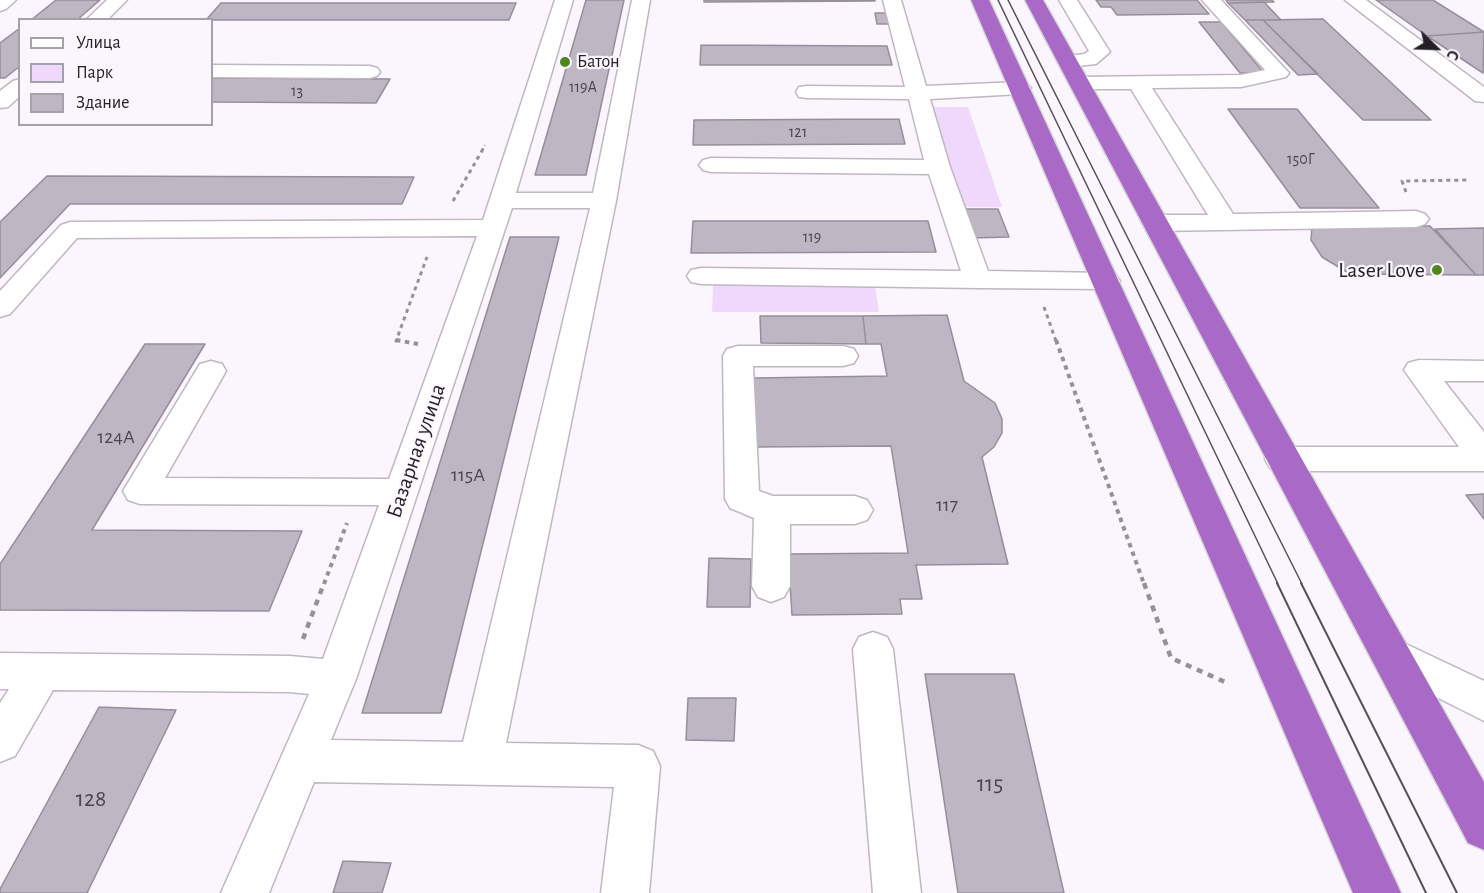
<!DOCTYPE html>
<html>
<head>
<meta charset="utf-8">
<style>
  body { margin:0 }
  #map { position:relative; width:1484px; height:893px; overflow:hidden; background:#fbf6fe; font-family:"Alegreya Sans",sans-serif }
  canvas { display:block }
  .legend { position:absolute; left:18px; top:18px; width:195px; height:108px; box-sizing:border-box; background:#fbf6fe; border:2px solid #a5a1a8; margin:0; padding:8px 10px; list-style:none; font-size:18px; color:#242126 }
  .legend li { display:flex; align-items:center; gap:12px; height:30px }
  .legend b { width:30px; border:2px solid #a5a1a8 }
  .north { position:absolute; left:1406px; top:18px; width:60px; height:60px; -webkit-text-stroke:4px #fbf6fe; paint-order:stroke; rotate:113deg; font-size:16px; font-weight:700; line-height:24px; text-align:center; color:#242126 }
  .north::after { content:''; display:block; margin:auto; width:21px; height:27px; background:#242126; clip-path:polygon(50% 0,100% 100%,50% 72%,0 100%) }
</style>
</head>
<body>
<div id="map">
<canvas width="1484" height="893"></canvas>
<ul class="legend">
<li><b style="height:8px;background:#fff"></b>Улица</li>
<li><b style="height:16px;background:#f0d8fd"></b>Парк</li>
<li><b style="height:16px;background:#beb6c3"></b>Здание</li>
</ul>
<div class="north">С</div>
</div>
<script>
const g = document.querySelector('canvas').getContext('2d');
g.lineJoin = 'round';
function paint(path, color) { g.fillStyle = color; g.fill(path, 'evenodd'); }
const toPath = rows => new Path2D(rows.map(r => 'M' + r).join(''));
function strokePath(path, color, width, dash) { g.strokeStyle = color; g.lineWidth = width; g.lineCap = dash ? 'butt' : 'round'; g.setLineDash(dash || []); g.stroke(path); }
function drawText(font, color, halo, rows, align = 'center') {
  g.font = font + ' "Alegreya Sans",sans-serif'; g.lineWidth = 4.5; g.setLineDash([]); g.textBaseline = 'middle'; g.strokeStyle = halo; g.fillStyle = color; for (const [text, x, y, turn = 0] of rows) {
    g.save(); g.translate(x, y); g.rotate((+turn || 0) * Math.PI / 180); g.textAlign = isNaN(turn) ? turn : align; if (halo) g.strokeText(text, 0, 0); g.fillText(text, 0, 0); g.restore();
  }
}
paint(toPath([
  [930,107,968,107,1002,207,958,207],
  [713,285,875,285,879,312,712,312]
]), '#f0d8fd');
const building = toPath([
  [56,0,100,0,77,20,31,20,56,0],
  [586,0,624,0,586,175,535,175,586,0],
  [704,0,875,0,875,1,704,2,704,0],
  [1096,0,1197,0,1209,14,1117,15,1111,7,1101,7,1096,0],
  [1226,0,1272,0,1274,2,1228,3,1226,0],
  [1376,0,1433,0,1484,32,1427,36,1376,0],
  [1264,2,1281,20,1245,20,1228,3,1264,2],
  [221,3,516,3,509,20,206,20,221,3],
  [875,13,892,13,895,24,877,24,875,13],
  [1323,19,1431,120,1363,120,1263,20,1323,19],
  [1245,20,1263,20,1318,74,1298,75,1245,20],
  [1199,22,1221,22,1264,73,1240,73,1199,22],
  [20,28,20,66,5,78,0,78,0,43,20,28],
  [1484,32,1483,73,1427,36,1484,32],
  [701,45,887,46,892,65,700,65,701,45],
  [212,78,390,79,376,103,212,102,212,78],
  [1228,109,1297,109,1379,208,1300,208,1228,109],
  [899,119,905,144,693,145,694,120,899,119],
  [47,176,414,177,402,204,70,204,0,278,0,222,47,176],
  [963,209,998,209,1009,237,973,238,963,209],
  [693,221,928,221,936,252,691,253,693,221],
  [1312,226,1430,226,1476,275,1350,274,1322,257,1311,240,1312,226],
  [1484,228,1484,275,1476,275,1435,229,1484,228],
  [510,237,559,237,441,713,362,713,510,237],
  [947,315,964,381,995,403,1002,419,1002,433,994,447,982,457,1008,564,916,565,922,599,900,599,902,614,792,615,788,554,908,553,891,446,755,447,753,378,887,376,881,344,866,344,863,316,947,315],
  [760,316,863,316,866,344,761,343,760,316],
  [145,344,205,344,92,530,302,531,269,611,0,610,0,564,145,344],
  [1484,494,1484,519,1466,495,1484,494],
  [709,558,751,559,750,607,707,607,709,558],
  [925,674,1014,674,1064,893,958,893,925,674],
  [688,698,736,698,734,741,686,740,688,698],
  [99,707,176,710,87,893,0,893,0,889,99,707],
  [343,861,391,863,382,893,333,893,343,861]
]);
paint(building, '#beb6c3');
strokePath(building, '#968e9a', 1.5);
const minor = toPath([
  [0,0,16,0,6,9,0,11,0,0],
  [107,0,127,0,107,20,86,20,107,0],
  [555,0,573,0,516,193,593,193,632,0,650,0,616,201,506,743,638,745,653,751,660,766,649,893,601,893,614,787,314,782,269,893,221,893,309,694,290,692,53,690,15,756,0,762,0,703,9,689,0,689,0,653,290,656,323,659,379,505,140,504,128,500,123,491,200,364,211,361,222,364,226,371,165,478,389,479,477,236,77,238,10,314,0,317,0,291,61,225,70,222,483,220,555,0],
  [512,208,590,208,463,742,331,740,356,679,512,208],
  [883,0,901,0,926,86,1020,82,1027,84,1031,88,1027,92,1020,94,930,99,950,167,988,271,1106,273,1116,275,1120,281,1116,287,1106,289,978,288,701,284,691,282,687,276,691,270,701,268,961,271,929,174,711,172,703,170,699,165,703,160,711,158,924,160,909,99,807,98,799,97,796,92,799,87,807,86,905,87,883,0],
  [1059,0,1077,0,1110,52,1096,64,1068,67,1061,65,1058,61,1061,57,1084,54,1089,51,1059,0],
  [1202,0,1221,0,1289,73,1286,77,1241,87,1152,88,1233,214,1416,211,1425,214,1429,219,1425,224,1416,227,1155,231,1146,228,1142,223,1146,218,1155,215,1208,215,1131,89,1079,89,1072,87,1069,83,1072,79,1079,77,1241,75,1265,70,1202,0],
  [1345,0,1366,0,1484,87,1484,102,1475,101,1345,0],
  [212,65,370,66,377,68,380,72,377,76,370,78,212,77,212,65],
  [20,79,20,96,8,107,0,108,0,91,13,81,20,79],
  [738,346,843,346,854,349,858,356,854,363,843,366,753,366,759,491,773,496,855,496,867,500,873,510,867,520,855,524,790,524,790,586,784,597,771,602,758,597,752,586,754,518,730,508,725,499,723,356,727,349,738,346],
  [1419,360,1484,361,1484,381,1444,381,1484,432,1484,471,1282,471,1270,468,1265,459,1270,450,1282,447,1459,447,1404,370,1408,363,1419,360],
  [873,632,887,637,893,649,921,893,873,893,853,649,859,637,873,632],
  [1391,637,1484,681,1484,721,1377,667,1371,655,1377,643,1391,637]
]);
const highway = toPath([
  [971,0,989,0,1401,893,1353,893,971,0],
  [1025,0,1043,0,1484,782,1484,850,1468,843,1025,0]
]);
strokePath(minor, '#bfb7c3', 3);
strokePath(highway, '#d8d7d8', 3);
strokePath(toPath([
  [482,151,485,145]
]), '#959197', 2, [3, 3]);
strokePath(toPath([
  [1406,192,1402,181,1470,180],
  [453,201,483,149],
  [1044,307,1056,341],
  [398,341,396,341,427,257]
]), '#959197', 3, [4, 4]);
strokePath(toPath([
  [396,340,418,344],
  [1056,340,1144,584],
  [324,584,347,523]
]), '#959197', 4, [4.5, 4.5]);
strokePath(toPath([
  [1144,583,1171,658,1225,682],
  [303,639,324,583]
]), '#959197', 4.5, [6, 6]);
paint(minor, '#fff');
paint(highway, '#a96ac7');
strokePath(toPath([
  [998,0,1278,584],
  [1008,0,1302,584]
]), '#555157', 1.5);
strokePath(toPath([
  [1277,583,1426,893],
  [1301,583,1457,893]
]), '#555157', 2);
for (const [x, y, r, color] of [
  [565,62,6,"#50861f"],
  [1437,270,6,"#50861f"]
]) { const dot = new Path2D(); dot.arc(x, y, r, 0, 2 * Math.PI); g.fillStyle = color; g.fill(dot); strokePath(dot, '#fbf6fe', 2); }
drawText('16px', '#4a464d', null, [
  ["119А",583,87],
  ["13",297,91],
  ["121",798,132],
  ["150Г",1301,159],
  ["119",812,237]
]);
drawText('18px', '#242126', '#fbf6fe', [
  ["Батон",577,62]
], 'left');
drawText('20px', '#4a464d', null, [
  ["124А",116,437],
  ["115А",468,475],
  ["117",947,505]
]);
drawText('22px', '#242126', '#fbf6fe', [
  ["Laser Love",1425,270]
], 'right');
drawText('22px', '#242126', '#fbf6fe', [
  ["Базарная улица",416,451,-71]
]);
drawText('24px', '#4a464d', null, [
  ["115",990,784],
  ["128",91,799]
]);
</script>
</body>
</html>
